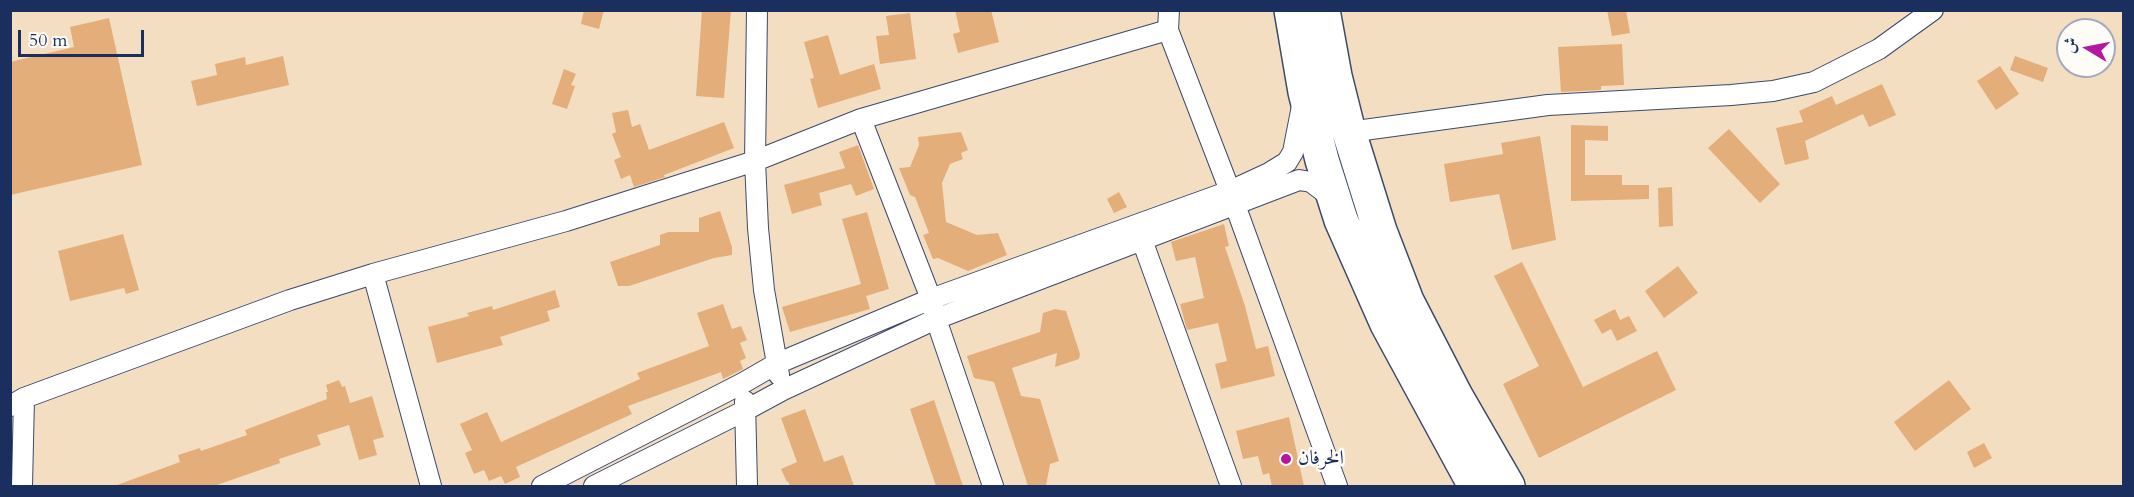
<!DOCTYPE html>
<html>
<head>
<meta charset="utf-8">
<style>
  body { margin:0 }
  #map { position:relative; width:2134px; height:497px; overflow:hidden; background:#f3dec2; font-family:Cardo,Amiri,serif }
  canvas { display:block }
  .frame { position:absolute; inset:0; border:12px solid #1b2f5e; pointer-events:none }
  .north { position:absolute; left:2056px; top:18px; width:60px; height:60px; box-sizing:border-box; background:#fdfcf7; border:2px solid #a3aaba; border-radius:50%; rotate:280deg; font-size:16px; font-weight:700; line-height:24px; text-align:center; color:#1b2f5e }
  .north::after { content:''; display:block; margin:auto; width:21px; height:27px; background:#b5179e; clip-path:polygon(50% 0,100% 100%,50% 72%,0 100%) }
  .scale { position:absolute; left:18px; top:30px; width:126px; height:27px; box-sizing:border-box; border:3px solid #1b2f5e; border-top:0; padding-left:8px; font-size:18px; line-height:21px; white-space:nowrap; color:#1b2f5e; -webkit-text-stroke:4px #fdfcf7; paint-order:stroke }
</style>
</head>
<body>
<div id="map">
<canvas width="2134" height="497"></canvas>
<div class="frame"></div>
<div class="north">ش</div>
<div class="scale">50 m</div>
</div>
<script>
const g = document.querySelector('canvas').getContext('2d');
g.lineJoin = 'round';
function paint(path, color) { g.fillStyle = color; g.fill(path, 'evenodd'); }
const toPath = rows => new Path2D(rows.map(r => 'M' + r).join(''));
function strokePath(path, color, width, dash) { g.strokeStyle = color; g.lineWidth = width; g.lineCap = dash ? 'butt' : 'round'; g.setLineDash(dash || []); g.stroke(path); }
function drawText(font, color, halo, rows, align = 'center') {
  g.font = font + ' Cardo,Amiri,serif'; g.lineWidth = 5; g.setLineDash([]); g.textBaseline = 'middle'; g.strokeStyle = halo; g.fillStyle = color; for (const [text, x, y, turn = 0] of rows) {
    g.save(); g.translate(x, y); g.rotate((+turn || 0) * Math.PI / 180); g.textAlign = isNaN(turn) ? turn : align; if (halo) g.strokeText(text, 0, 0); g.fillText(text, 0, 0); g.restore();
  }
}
paint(toPath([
  [584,10,604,10,599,29,581,24],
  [702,10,731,10,724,98,696,96],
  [955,10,991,10,999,42,958,53,953,34,960,32],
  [1607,10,1626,10,1630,33,1612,36],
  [910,13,916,59,880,64,876,36,889,35,886,16],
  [109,18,142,165,10,195,10,62,74,47,70,27],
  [828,35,840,75,874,64,881,89,818,108,810,79,814,78,804,42],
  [1622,44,1624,85,1601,86,1601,90,1561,92,1558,47],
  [283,56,289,85,197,106,191,81,217,75,215,64,245,57,246,65],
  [2015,56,2048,68,2043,82,2010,70],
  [2000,66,2019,94,1996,110,1977,81],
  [564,69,576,74,571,85,575,86,567,109,552,104],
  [1882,84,1896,115,1869,127,1863,114,1805,141,1809,159,1785,165,1776,128,1803,122,1799,111,1832,96,1836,105],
  [628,110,632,127,640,124,649,150,724,122,734,148,664,175,665,177,634,187,630,175,621,179,614,160,621,157,612,134,616,132,612,113],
  [1571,125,1608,126,1608,141,1585,140,1585,175,1622,175,1622,185,1649,185,1649,199,1571,201],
  [1729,129,1780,184,1760,203,1708,148],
  [961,132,968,150,961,153,963,159,950,164,942,183,946,222,977,235,998,233,1007,255,968,271,938,258,933,259,923,235,929,233,915,197,910,195,899,168,910,167,919,145,918,137],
  [1540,136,1556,240,1512,250,1499,194,1450,202,1444,164,1503,154,1501,143],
  [858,145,874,189,856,196,851,184,819,193,822,205,792,214,784,185,845,168,839,152],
  [1672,187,1673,226,1659,227,1658,188],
  [1119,192,1127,207,1114,213,1107,199],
  [720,211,732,247,732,255,714,258,629,286,618,286,610,262,660,245,660,235,668,232,699,232,699,218],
  [867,212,889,289,866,296,870,309,790,332,782,307,861,284,842,219],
  [1224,224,1229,246,1225,247,1245,306,1256,349,1268,346,1275,376,1221,389,1215,364,1227,361,1218,323,1187,330,1180,304,1204,298,1195,257,1176,261,1171,242],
  [123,234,139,290,126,294,124,288,70,301,58,251],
  [1522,262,1583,387,1657,351,1676,390,1539,458,1503,384,1539,366,1494,276],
  [1678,266,1698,293,1664,318,1645,291],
  [555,290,560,307,547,311,550,321,500,337,503,345,437,363,428,327,469,316,467,313,492,306,493,310],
  [723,304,732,329,741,326,747,340,740,343,746,358,740,361,743,369,723,379,721,372,628,406,632,414,516,467,520,477,505,484,501,476,489,481,484,470,474,474,465,453,472,450,460,424,487,412,501,442,640,379,637,373,709,346,697,313],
  [1055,309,1066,311,1080,354,1079,359,1055,367,1057,353,1012,368,1021,396,1040,399,1059,461,1050,464,1046,486,1028,486,994,382,974,378,967,356,1040,332,1043,313],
  [1615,309,1620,320,1629,316,1637,331,1617,341,1611,329,1602,334,1594,320],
  [339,380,342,387,345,386,350,403,372,396,384,437,373,440,377,455,359,460,349,425,317,435,321,445,279,459,280,463,214,486,117,486,117,485,180,462,178,455,200,448,201,451,247,435,245,430,327,399,326,392,328,392,326,385],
  [1949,380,1971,409,1915,451,1894,422],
  [934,400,963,486,936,486,910,409],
  [805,409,824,462,843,455,854,486,790,486,788,481,787,482,781,469,797,462,781,418],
  [1289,417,1304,486,1272,486,1269,473,1263,475,1258,456,1243,459,1236,431],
  [1984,443,1992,458,1974,468,1967,452]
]), '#e3ae7a');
const minor = toPath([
  [757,10,755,161,758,228,764,290,779,375],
  [1169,10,1168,30,1230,191,1337,486],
  [861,119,931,299,936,319,993,486],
  [1349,132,1548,105,1731,95,1773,91,1814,82,1879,49,1933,10],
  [1142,240,1231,486],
  [373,274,431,486],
  [745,401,747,486],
  [10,406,24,398,290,300,373,274,566,221,755,161,861,119,1168,30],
  [22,486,24,398],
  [542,486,743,383,776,364,931,299,1230,191,1269,173,1287,162,1293,152,1302,106],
  [594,486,746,410,783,390,936,319,1299,180,1311,182,1331,197]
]);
const trunk = toPath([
  [1291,10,1305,92,1322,160,1341,220,1387,324,1475,486],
  [1323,10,1335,76,1349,132,1380,231,1407,301,1456,396,1508,486]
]);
strokePath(minor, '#3b496d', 22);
strokePath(trunk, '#3b496d', 36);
strokePath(minor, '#fff', 20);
strokePath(trunk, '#fff', 33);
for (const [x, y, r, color] of [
  [1286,459,6,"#b5179e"]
]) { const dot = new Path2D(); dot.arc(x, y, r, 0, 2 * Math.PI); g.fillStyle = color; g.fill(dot); strokePath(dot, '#fdfcf7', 2); }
drawText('20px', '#1b2f5e', '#fdfcf7', [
  ["الخرفان",1298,459]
], 'left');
</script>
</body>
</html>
